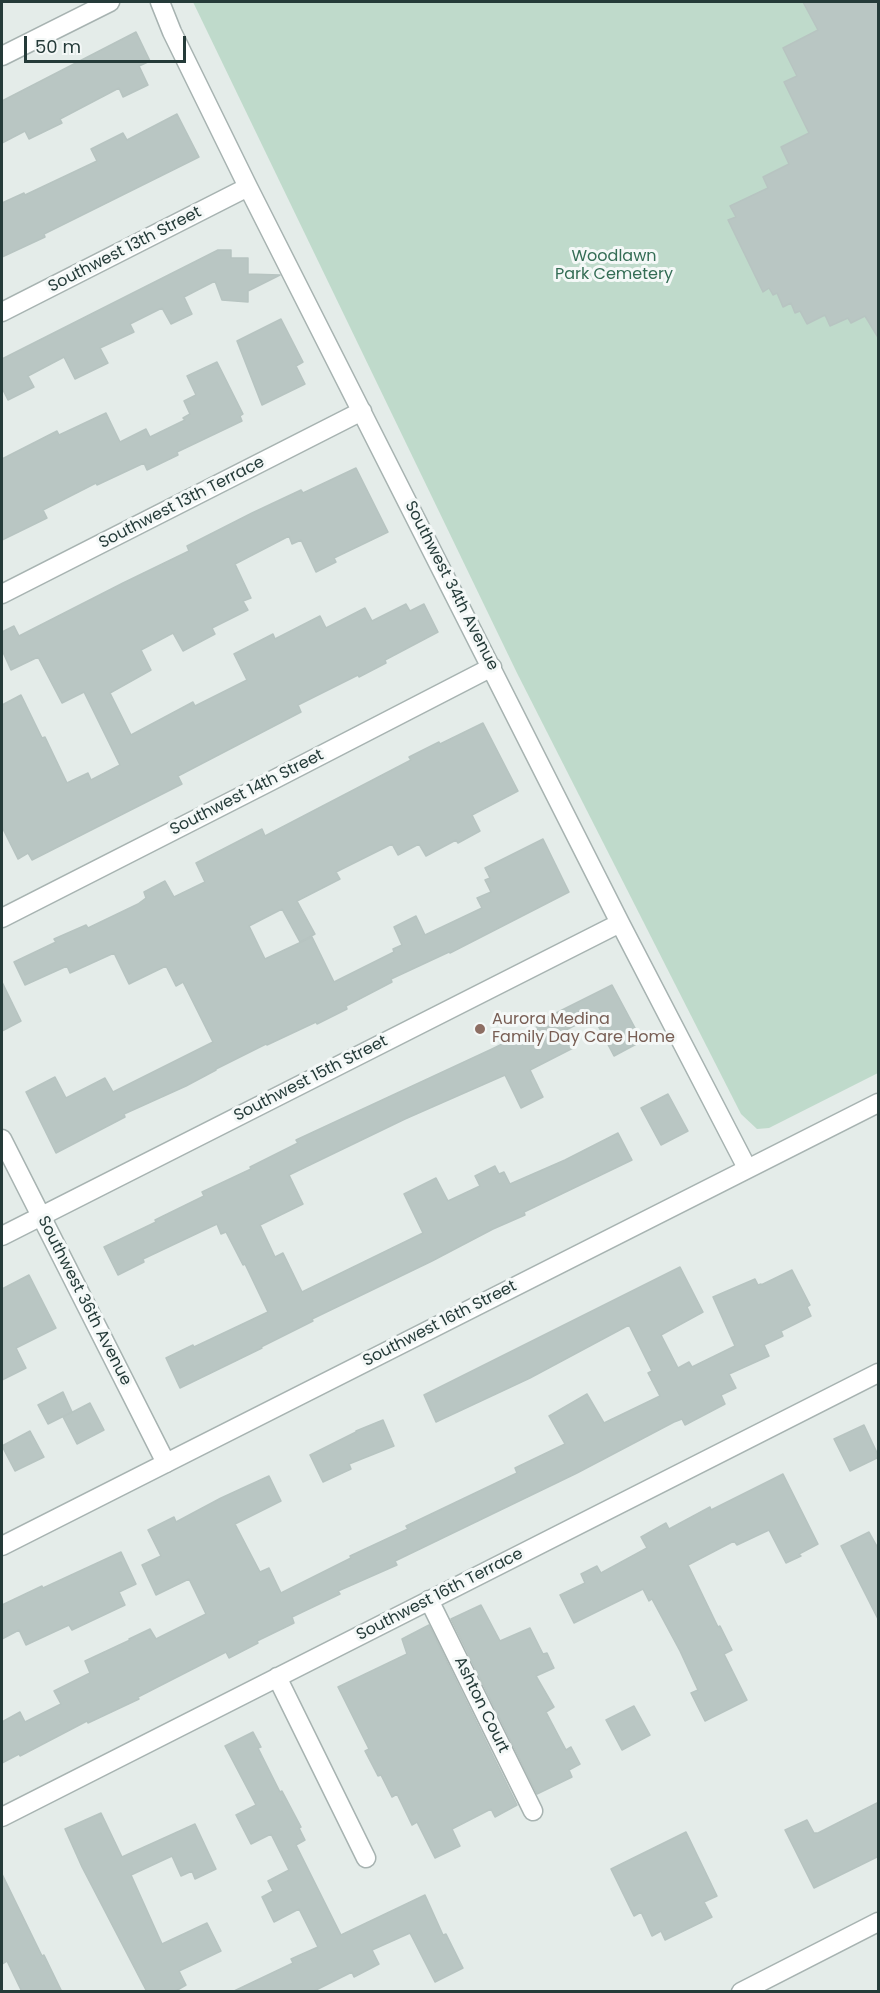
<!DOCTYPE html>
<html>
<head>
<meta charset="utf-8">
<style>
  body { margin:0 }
  #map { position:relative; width:880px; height:1993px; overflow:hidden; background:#e4ece9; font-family:Poppins,sans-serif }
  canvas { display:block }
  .frame { position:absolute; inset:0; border:3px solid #253b39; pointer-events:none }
  .scale { position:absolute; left:24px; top:36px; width:162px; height:27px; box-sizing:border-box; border:3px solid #253b39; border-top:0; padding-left:8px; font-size:18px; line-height:21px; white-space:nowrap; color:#253b39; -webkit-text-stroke:4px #f4f8f7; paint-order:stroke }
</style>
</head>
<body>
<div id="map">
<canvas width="880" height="1993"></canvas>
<div class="frame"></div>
<div class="scale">50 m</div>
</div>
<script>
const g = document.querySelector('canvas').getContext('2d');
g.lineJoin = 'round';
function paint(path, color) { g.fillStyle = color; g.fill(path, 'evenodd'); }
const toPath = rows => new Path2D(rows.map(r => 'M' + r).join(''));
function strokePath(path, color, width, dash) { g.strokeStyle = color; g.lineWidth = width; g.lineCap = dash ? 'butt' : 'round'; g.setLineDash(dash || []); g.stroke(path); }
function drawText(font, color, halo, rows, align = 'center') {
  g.font = font + ' Poppins,sans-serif'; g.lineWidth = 6; g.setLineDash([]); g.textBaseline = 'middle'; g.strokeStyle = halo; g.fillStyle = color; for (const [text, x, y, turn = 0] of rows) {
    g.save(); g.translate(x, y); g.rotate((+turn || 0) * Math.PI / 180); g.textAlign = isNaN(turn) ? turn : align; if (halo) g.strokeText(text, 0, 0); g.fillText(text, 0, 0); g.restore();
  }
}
paint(toPath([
  [193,2,878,2,878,1073,769,1128,757,1129,741,1114,517,673]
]), '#bfdacb');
const building = toPath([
  [803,2,879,2,879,339,865,316,851,323,848,318,830,326,825,315,807,324,800,311,795,313,791,303,783,307,777,293,773,295,769,288,763,292,728,220,736,217,730,206,768,188,763,177,789,164,781,147,809,133,784,82,797,76,783,48,818,30,803,2],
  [136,32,150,61,139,66,148,85,123,97,119,88,60,119,62,123,29,139,25,131,2,143,2,101,136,32],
  [177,114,199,157,44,234,45,237,2,257,2,203,24,193,25,195,97,161,91,149,123,133,127,140,177,114],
  [218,250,231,250,231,258,248,258,248,274,280,275,248,291,248,302,222,300,215,281,184,297,192,314,171,324,162,308,130,324,134,332,100,348,108,363,75,379,64,357,28,376,34,387,8,400,2,388,2,359,218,250],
  [281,319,303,362,296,366,305,384,262,405,237,341,281,319],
  [217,362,243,414,240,416,242,421,177,452,178,455,147,470,144,463,97,485,96,483,43,510,47,518,2,540,2,459,57,431,59,435,106,413,120,442,146,429,150,437,185,420,183,418,190,414,184,401,196,395,187,376,217,362],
  [356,468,388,532,334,558,336,562,316,572,301,540,292,544,289,536,235,564,251,598,243,601,248,610,212,628,215,634,183,651,173,633,141,650,151,670,110,693,131,735,193,702,195,706,247,680,234,654,273,634,275,639,320,616,326,628,365,608,372,621,406,604,410,611,424,604,438,632,385,660,386,663,359,677,358,675,298,705,301,712,178,776,182,784,32,860,28,853,18,859,2,827,2,705,21,695,42,738,45,737,67,783,88,773,91,780,120,765,84,692,62,703,38,657,11,670,2,650,2,632,14,626,19,636,123,583,189,551,187,546,252,513,301,490,303,493,356,468],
  [483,723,518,791,472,815,480,831,458,843,456,840,426,856,419,844,398,855,392,844,336,872,340,879,297,901,315,934,300,942,282,909,249,926,265,959,312,937,334,982,394,952,393,949,402,945,394,927,416,916,425,935,482,908,477,898,491,892,485,880,490,878,485,868,543,839,569,892,450,953,449,952,391,979,392,982,346,1006,347,1009,317,1024,316,1022,267,1045,266,1044,216,1069,216,1070,186,1086,124,1114,125,1117,56,1153,26,1092,55,1077,66,1098,105,1078,113,1092,213,1042,183,982,176,986,166,966,129,984,114,953,70,973,67,966,25,985,14,962,56,942,54,939,86,925,88,928,138,904,146,898,144,892,165,881,174,897,205,882,196,863,262,829,265,836,411,760,409,757,439,742,440,744,483,723],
  [2,982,21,1021,2,1031,2,982],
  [612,985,642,1041,614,1056,593,1016,566,1030,575,1047,530,1070,543,1097,521,1108,505,1075,405,1119,289,1175,303,1204,260,1225,275,1257,283,1253,302,1292,423,1233,404,1194,436,1178,448,1201,480,1186,475,1176,495,1166,499,1174,504,1172,510,1184,565,1160,618,1133,632,1160,524,1212,525,1215,493,1229,432,1261,312,1319,313,1321,261,1347,262,1348,180,1388,166,1358,193,1345,194,1347,268,1312,245,1264,243,1265,226,1232,221,1234,217,1224,143,1259,144,1262,118,1275,104,1247,156,1222,155,1220,204,1196,202,1192,251,1169,250,1167,298,1143,296,1140,492,1049,539,1026,538,1022,612,985],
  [668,1094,688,1131,661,1145,641,1108,668,1094],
  [680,1267,703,1312,661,1335,678,1368,689,1362,692,1367,735,1346,713,1297,755,1279,758,1285,761,1284,761,1285,792,1270,810,1305,807,1307,811,1316,781,1331,783,1336,764,1345,769,1356,729,1374,736,1388,721,1395,725,1404,685,1425,682,1419,674,1422,577,1473,395,1561,397,1565,338,1591,340,1594,292,1617,294,1623,257,1641,258,1643,229,1658,226,1652,138,1697,139,1699,88,1723,87,1721,20,1756,19,1754,2,1763,2,1722,20,1712,25,1722,61,1704,54,1691,90,1673,85,1661,130,1640,129,1639,150,1629,156,1639,206,1614,189,1579,156,1595,142,1565,161,1556,148,1530,174,1517,176,1522,221,1498,269,1476,281,1501,235,1524,260,1572,269,1568,281,1593,351,1558,350,1556,408,1529,406,1526,517,1473,515,1468,565,1444,549,1416,587,1394,604,1423,660,1396,648,1373,652,1371,629,1325,530,1378,436,1422,424,1395,680,1267],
  [29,1275,56,1328,16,1348,26,1368,2,1380,2,1289,29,1275],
  [63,1392,72,1412,48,1424,38,1405,63,1392],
  [90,1403,104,1430,77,1444,63,1417,90,1403],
  [383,1420,394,1446,349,1464,351,1469,323,1482,310,1455,356,1432,356,1431,383,1420],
  [864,1425,879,1457,850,1471,834,1439,864,1425],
  [30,1431,44,1457,15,1471,2,1446,30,1431],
  [783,1474,818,1544,799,1554,801,1556,786,1563,769,1530,737,1545,734,1541,688,1565,718,1627,720,1626,732,1650,724,1654,747,1700,705,1721,691,1693,698,1690,680,1651,652,1599,649,1601,643,1589,574,1623,560,1595,585,1583,581,1574,597,1566,601,1573,647,1548,641,1537,666,1523,669,1529,710,1507,711,1510,783,1474],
  [869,1532,879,1550,879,1621,841,1546,869,1532],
  [121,1552,136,1584,119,1592,125,1605,72,1630,69,1625,26,1645,19,1630,2,1639,2,1605,42,1586,43,1588,121,1552],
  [481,1605,500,1641,530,1628,543,1654,547,1653,554,1668,536,1676,554,1707,546,1712,566,1750,571,1747,580,1764,569,1770,572,1777,537,1794,451,1619,481,1605],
  [429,1625,517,1805,495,1817,491,1809,452,1829,460,1846,435,1858,417,1822,412,1825,397,1794,392,1797,381,1775,378,1776,365,1751,369,1749,338,1687,407,1654,402,1639,429,1625],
  [634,1706,650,1735,622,1750,606,1720,634,1706],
  [253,1732,261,1747,258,1748,280,1792,282,1791,301,1827,299,1828,305,1840,296,1845,341,1935,425,1895,443,1935,446,1934,463,1968,435,1982,410,1933,372,1950,379,1964,354,1977,352,1972,312,1992,232,1992,293,1963,291,1959,318,1947,299,1909,274,1922,262,1897,273,1891,268,1881,289,1870,271,1834,251,1844,236,1815,256,1805,225,1746,253,1732],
  [879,1802,879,1856,814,1888,785,1830,807,1820,814,1833,818,1833,879,1802],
  [101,1813,122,1857,195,1824,216,1869,195,1879,192,1871,181,1876,172,1856,131,1875,162,1944,207,1923,221,1951,179,1971,186,1985,174,1992,147,1992,82,1867,65,1829,101,1813],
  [686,1832,717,1896,704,1902,712,1917,665,1940,661,1931,652,1936,641,1912,634,1916,611,1869,686,1832],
  [2,1874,42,1956,44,1955,62,1992,22,1992,7,1961,2,1964,2,1874]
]);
paint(building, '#b9c6c3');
strokePath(building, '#b7c4c1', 1.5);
const minor = toPath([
  [160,2,172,32,248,187,620,923,747,1168],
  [2,56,110,2],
  [2,312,248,187],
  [2,594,362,411],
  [2,918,271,781,492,667],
  [2,1139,166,1463],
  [2,1236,620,923],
  [429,1600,533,1811],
  [277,1677,366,1858],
  [2,1817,878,1373],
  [741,1992,878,1922]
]);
const tertiary = toPath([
  [2,1546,878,1103]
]);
strokePath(minor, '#a7b3b1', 21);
strokePath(tertiary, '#a7b3b1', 21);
strokePath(minor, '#fff', 18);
strokePath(tertiary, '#fff', 18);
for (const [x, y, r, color] of [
  [480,1029,6,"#8d6e63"]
]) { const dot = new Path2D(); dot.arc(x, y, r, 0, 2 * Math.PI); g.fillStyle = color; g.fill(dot); strokePath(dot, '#f4f8f7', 2); }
drawText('16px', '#253b39', '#f4f8f7', [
  ["Southwest 13th Street",125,250,-27],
  ["Southwest 13th Terrace",182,503,-27],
  ["Southwest 34th Avenue",451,586,63],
  ["Southwest 14th Street",247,793,-27],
  ["Southwest 15th Street",311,1079,-27],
  ["Southwest 36th Avenue",84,1301,63],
  ["Southwest 16th Street",440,1324,-27],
  ["Southwest 16th Terrace",440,1595,-27],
  ["Ashton Court",481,1705,64]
]);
drawText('16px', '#346d55', '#f4f8f7', [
  ["Woodlawn",614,257],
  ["Park Cemetery",614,275]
]);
drawText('16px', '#785e54', '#f4f8f7', [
  ["Aurora Medina",492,1020],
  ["Family Day Care Home",492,1038]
], 'left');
</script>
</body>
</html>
